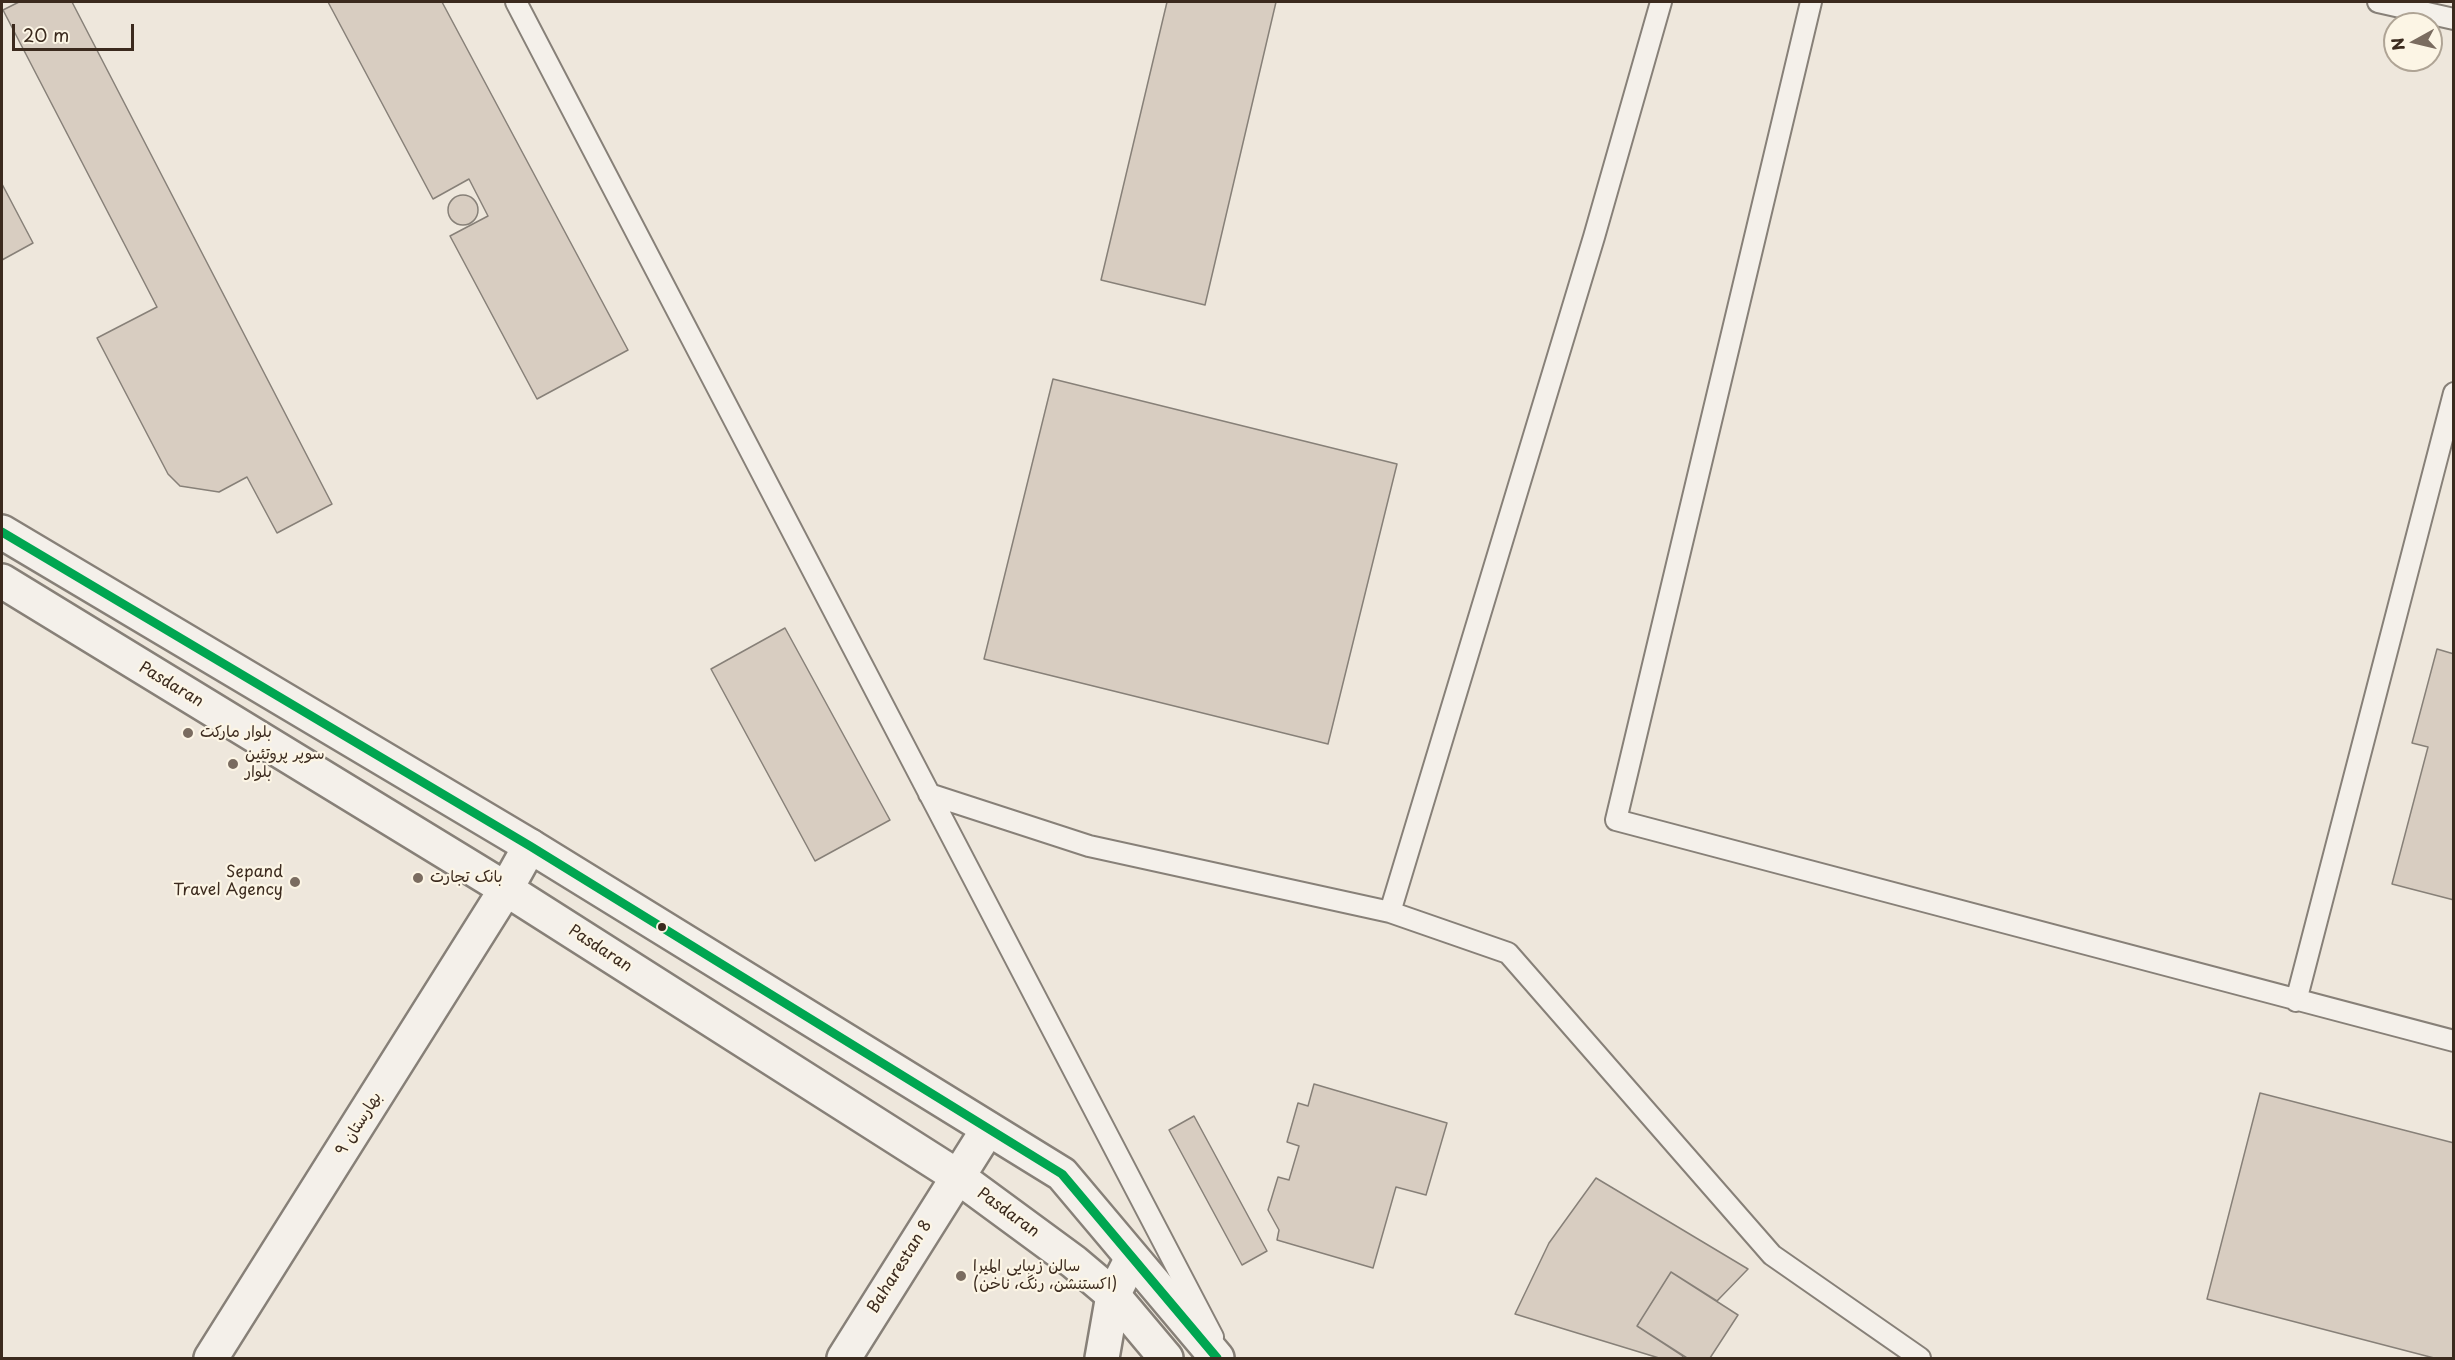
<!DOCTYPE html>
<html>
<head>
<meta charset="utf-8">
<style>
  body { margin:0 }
  #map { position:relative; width:2455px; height:1360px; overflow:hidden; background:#eee7dc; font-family:"Playpen Sans",sans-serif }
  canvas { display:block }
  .frame { position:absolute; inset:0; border:3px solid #3b2a1e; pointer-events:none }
  .north { position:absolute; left:2383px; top:12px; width:60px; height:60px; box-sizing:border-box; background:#fcf5e5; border:2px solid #afa495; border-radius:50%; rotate:262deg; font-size:16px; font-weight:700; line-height:24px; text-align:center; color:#3b2a1e }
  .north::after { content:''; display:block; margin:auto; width:21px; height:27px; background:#7a6c60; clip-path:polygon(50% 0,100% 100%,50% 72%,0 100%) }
  .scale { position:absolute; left:12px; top:24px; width:122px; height:27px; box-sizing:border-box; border:3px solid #3b2a1e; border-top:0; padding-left:8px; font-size:18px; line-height:21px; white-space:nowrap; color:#3b2a1e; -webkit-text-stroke:4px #fcf5e5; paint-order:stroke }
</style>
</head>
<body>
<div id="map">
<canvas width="2455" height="1360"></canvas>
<div class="frame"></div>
<div class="north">N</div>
<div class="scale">20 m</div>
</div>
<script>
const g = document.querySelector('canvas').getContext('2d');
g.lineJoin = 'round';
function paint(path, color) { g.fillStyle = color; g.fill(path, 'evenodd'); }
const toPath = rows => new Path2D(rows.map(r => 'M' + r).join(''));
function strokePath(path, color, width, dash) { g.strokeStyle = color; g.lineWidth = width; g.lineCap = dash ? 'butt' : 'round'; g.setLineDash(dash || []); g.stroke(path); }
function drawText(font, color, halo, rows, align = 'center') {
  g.font = font + ' "Playpen Sans","Playpen Sans Arabic",sans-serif'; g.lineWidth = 4.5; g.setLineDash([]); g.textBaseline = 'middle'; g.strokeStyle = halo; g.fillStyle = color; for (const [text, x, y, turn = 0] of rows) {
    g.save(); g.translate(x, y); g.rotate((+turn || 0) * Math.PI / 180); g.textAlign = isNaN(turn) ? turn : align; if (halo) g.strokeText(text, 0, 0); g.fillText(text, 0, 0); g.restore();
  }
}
const building = toPath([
  [19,2,72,2,332,504,277,533,247,477,219,492,180,486,168,474,97,338,157,307,3,10,19,2],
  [328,2,442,2,628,350,537,399,450,236,488,216,469,179,433,199,328,2],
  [1167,2,1276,2,1205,305,1101,280,1167,2],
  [2,184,33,243,2,260,2,184],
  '448 210a15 15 0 1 1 30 0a15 15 0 1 1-30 0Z',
  [1053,379,1397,464,1328,744,984,659,1053,379],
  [785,628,890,820,815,861,711,669,785,628],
  [2437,649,2454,654,2454,900,2392,884,2428,747,2412,743,2437,649],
  [1314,1084,1447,1123,1426,1195,1396,1187,1373,1268,1277,1240,1279,1230,1268,1210,1278,1177,1289,1180,1299,1146,1287,1142,1298,1103,1308,1106,1314,1084],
  [2260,1093,2454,1143,2454,1358,2434,1358,2207,1299,2260,1093],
  [1194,1116,1267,1251,1242,1265,1169,1130,1194,1116],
  [1596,1178,1748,1269,1717,1301,1671,1272,1637,1326,1683,1356,1682,1358,1659,1358,1515,1314,1549,1243,1596,1178],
  [1671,1272,1738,1315,1710,1358,1687,1358,1637,1326,1671,1272]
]);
paint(building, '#d8cdc1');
strokePath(building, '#878078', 1.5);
const lane = toPath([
  [516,2,1213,1337],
  [1811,2,1616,820,2454,1041],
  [2378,2,2454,19],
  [929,794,1089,846,1390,912,1508,953,1772,1255,1920,1358],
  [1390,912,1594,237,1661,2],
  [2296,1001,2454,393]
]);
const street = toPath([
  [211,1358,506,889,530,846],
  [844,1358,988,1129],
  [1102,1358,1113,1295,1132,1258]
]);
const primary = toPath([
  [2,532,530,846,1062,1174,1217,1358],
  [2,581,506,889,957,1176,1074,1262,1113,1295,1166,1358]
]);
strokePath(lane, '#878078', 24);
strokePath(street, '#878078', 38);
strokePath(primary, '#878078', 38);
strokePath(lane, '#f4f0ea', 20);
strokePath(street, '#f4f0ea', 33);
strokePath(primary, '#f4f0ea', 33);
strokePath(toPath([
  [2,532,530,846,1062,1174,1217,1358]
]), '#00a651', 9);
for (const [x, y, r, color] of [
  [188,733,6,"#7a6c60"],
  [233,764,6,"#7a6c60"],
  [418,878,6,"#7a6c60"],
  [295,882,6,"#7a6c60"],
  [662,927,5,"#3b2a1e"],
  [961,1276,6,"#7a6c60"]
]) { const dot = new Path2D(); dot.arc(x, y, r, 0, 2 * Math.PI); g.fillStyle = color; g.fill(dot); strokePath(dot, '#fcf5e5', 2); }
drawText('16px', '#3b2a1e', '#fcf5e5', [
  ["Pasdaran",171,685,31],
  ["Pasdaran",600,949,33],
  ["بهارستان ٩",359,1124,-58],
  ["Pasdaran",1008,1213,36],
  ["Baharestan 8",900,1267,-58]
]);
drawText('16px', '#3b2a1e', '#fcf5e5', [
  ["بلوار مارکت",200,733],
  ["سوپر پروتئین",245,755],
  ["بلوار",245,773],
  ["Sepand",283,873,"right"],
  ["Travel Agency",283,891,"right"],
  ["بانک تجارت",430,878],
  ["سالن زیبایی المیرا",973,1267],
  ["(اکستنشن، رنگ، ناخن)",973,1285]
], 'left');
</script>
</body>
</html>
